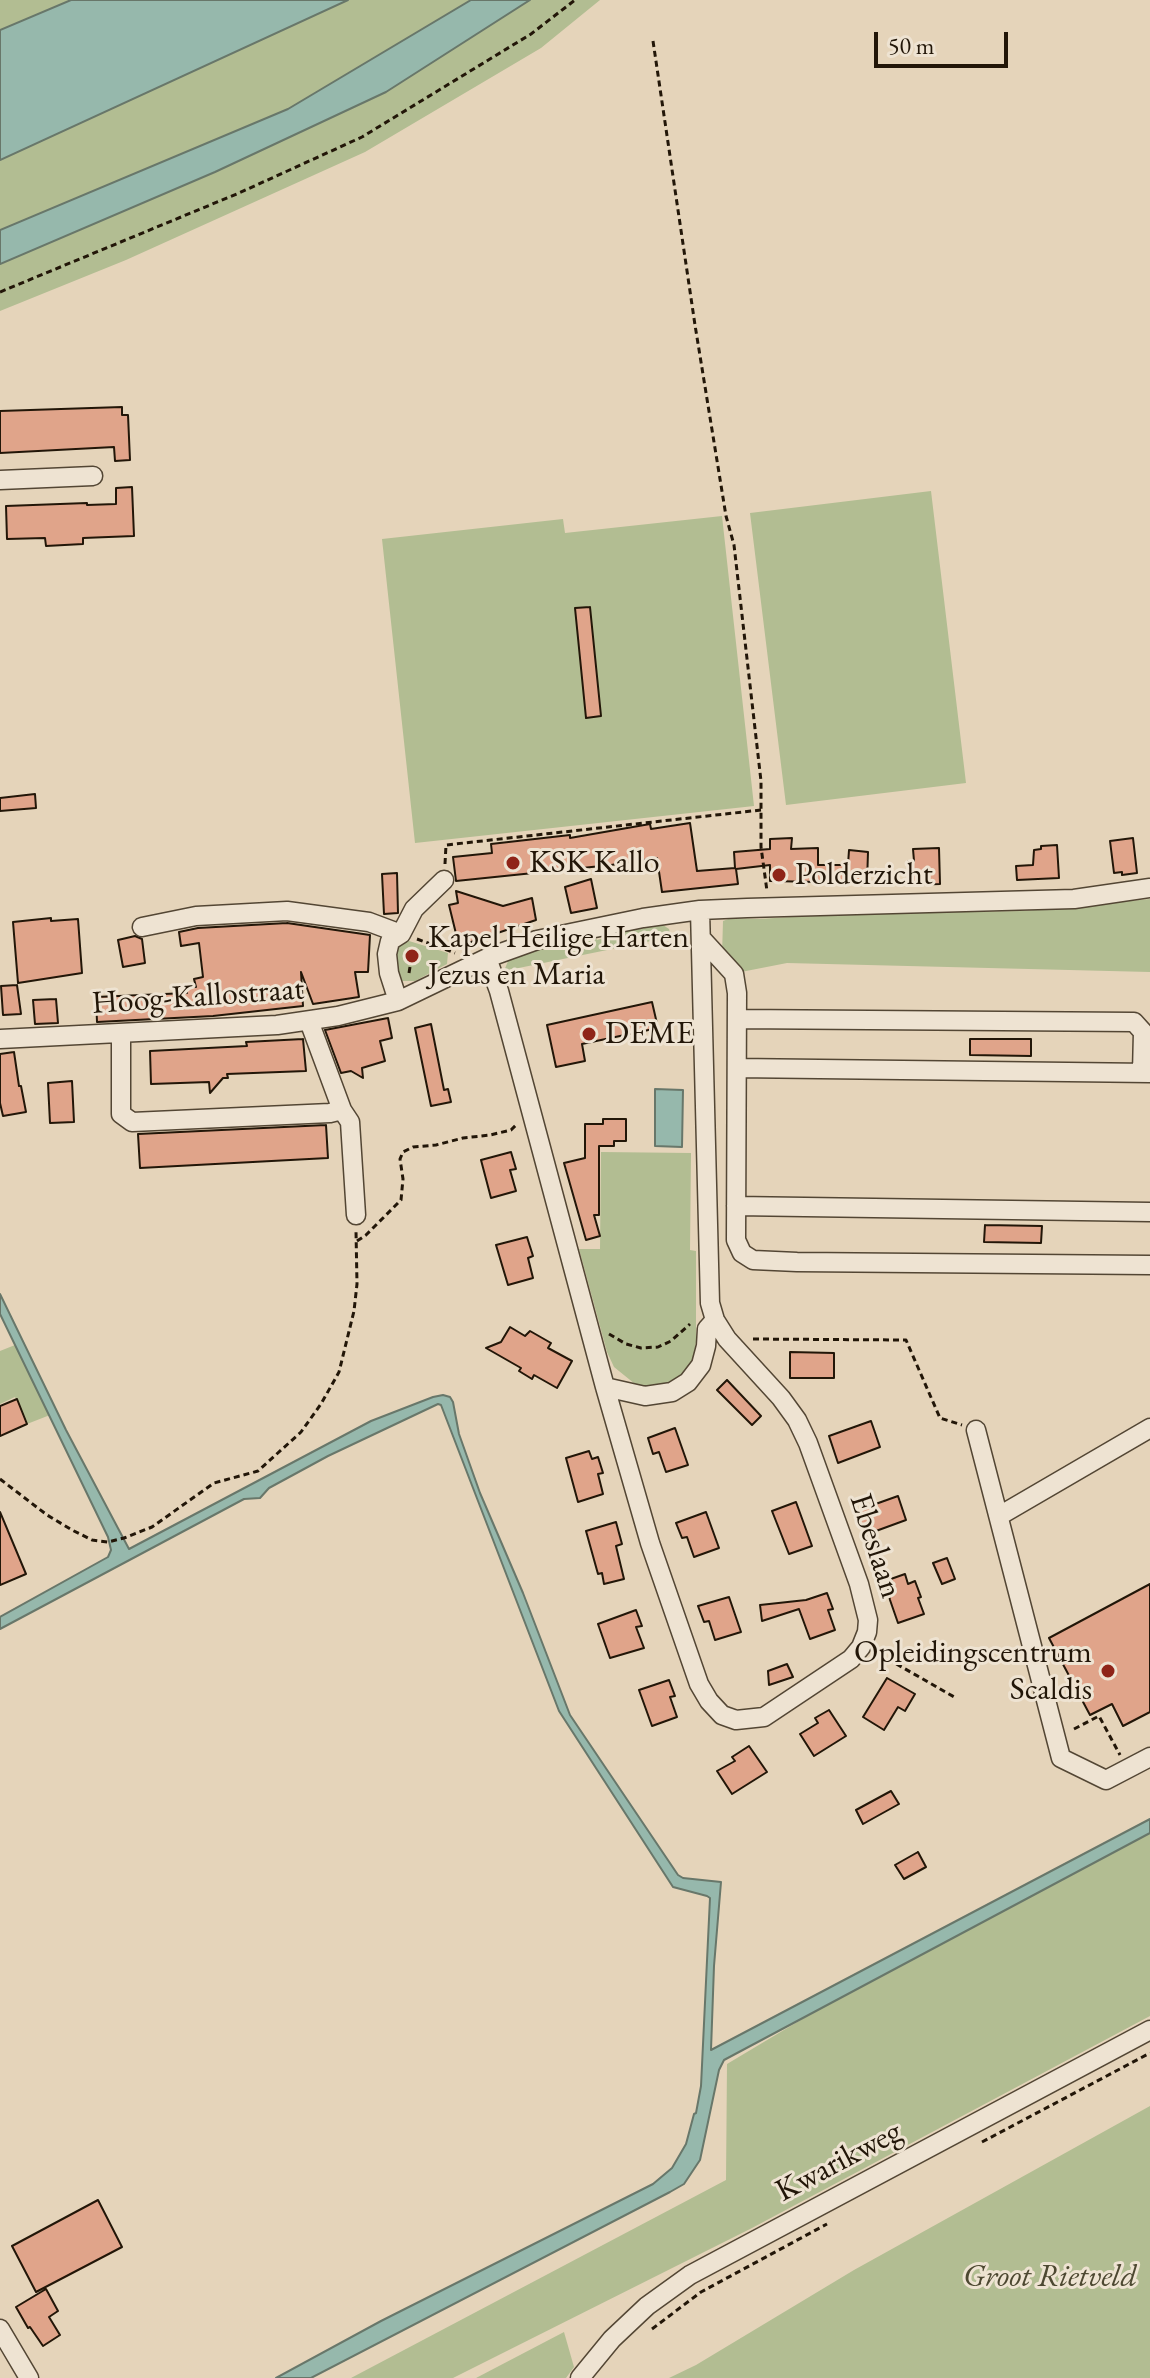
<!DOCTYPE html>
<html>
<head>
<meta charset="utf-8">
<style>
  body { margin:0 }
  #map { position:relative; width:1150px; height:2378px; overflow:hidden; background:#e5d4ba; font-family:"EB Garamond",serif }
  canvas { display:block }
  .scale { position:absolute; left:874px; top:32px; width:134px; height:36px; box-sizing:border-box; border:4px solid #221608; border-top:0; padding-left:10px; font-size:24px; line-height:28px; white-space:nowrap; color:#221608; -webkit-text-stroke:6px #eee3d2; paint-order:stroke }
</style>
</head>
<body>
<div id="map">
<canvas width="1150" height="2378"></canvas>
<div class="scale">50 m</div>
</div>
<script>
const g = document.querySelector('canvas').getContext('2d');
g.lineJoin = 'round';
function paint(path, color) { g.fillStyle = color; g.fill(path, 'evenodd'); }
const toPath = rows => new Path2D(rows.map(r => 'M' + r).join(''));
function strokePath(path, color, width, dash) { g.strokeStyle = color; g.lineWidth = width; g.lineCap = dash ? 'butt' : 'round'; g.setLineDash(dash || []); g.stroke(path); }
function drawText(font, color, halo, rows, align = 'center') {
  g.font = font + ' "EB Garamond",serif'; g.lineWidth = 6; g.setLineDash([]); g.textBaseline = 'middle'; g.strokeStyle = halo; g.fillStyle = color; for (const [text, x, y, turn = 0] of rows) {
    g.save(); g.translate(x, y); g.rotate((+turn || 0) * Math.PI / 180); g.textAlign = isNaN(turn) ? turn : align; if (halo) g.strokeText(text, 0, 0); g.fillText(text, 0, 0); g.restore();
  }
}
paint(toPath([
  [0,0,71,0,0,30],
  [348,0,471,0,288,109,0,230,0,160],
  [530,0,600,0,541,48,365,152,126,260,0,311,0,264,215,172,386,92],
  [931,491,966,783,786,805,750,513],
  [722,516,754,806,415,843,382,539,563,519,565,533],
  [1150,899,1150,972,787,963,741,972,722,955,723,921,731,918,760,919,848,913,1023,911],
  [663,925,669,929,671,937,504,971,508,961,544,947,595,936,597,940,604,938,604,934],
  [409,941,448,953,447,964,415,981,403,981,397,979,395,952,402,943],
  [601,1152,691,1153,690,1250,696,1251,696,1342,693,1359,683,1373,669,1383,653,1388,635,1384,614,1367,607,1352,579,1249,600,1249],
  [15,1345,50,1415,27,1424,15,1397,0,1404,0,1351],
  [1150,1820,1150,2016,752,2228,453,2378,351,2378,726,2180,727,2064,1050,1871],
  [1150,2106,1150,2378,669,2378,696,2365,854,2270],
  [564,2332,574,2367,566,2378,476,2378]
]), '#b2bd92');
const water = toPath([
  [71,0,348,0,0,160,0,30,71,0],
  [471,0,530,0,386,92,215,172,0,264,0,230,288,109,471,0],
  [655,1089,683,1090,682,1147,655,1146,655,1089],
  [0,1294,66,1430,129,1549,371,1421,433,1397,443,1395,450,1397,453,1402,459,1434,480,1493,523,1593,570,1715,678,1875,683,1878,721,1882,714,1966,711,2050,1150,1819,1150,1833,724,2060,719,2070,700,2160,684,2184,670,2192,311,2378,276,2378,381,2321,653,2184,672,2168,686,2144,694,2114,696,2113,701,2086,710,1898,707,1896,673,1887,559,1711,441,1405,438,1404,328,1456,269,1488,260,1498,244,1499,0,1629,0,1617,108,1557,111,1550,108,1537,0,1314,0,1294]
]);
paint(water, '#96b8ac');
strokePath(water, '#68776a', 2);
const building = toPath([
  [122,407,122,415,128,415,130,460,115,461,114,447,0,453,0,411,122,407],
  [132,487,134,536,83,538,83,544,46,546,45,538,7,539,6,506,87,503,87,505,116,504,116,488,132,487],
  [590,607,601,716,586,718,575,608,590,607],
  [35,794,36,808,0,811,0,798,35,794],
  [690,823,697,871,735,868,734,852,770,849,770,839,792,838,791,849,818,848,818,865,848,865,849,850,868,852,867,883,770,881,770,865,736,869,738,884,662,892,657,858,611,865,456,881,453,857,492,853,491,844,570,835,570,838,650,824,651,829,690,823],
  [1133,838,1137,873,1122,875,1122,872,1114,873,1110,841,1133,838],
  [1057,845,1059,878,1017,880,1016,866,1033,865,1034,850,1041,849,1041,846,1057,845],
  [939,848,940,884,908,885,908,861,914,861,913,849,939,848],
  [397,873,398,913,384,914,382,874,397,873],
  [591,879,597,908,571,913,565,887,591,879],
  [456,891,503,906,532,898,536,920,459,946,449,905,458,903,456,891],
  [51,918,51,921,78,919,82,973,18,983,13,922,51,918],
  [287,923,370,935,368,972,355,972,359,997,313,1004,301,972,303,1006,213,1016,97,1022,96,997,187,993,186,987,196,987,194,979,203,977,199,943,181,946,179,932,198,928,287,923],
  [135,936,142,939,145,963,123,967,118,940,135,936],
  [17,985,21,1014,3,1015,1,986,17,985],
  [56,999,58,1023,35,1024,33,1000,56,999],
  [652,1002,658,1028,582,1044,585,1061,556,1067,547,1025,652,1002],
  [388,1018,392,1038,380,1041,385,1061,362,1068,363,1078,351,1071,341,1073,325,1030,388,1018],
  [431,1024,444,1090,448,1089,451,1102,431,1106,415,1028,431,1024],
  [303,1039,306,1071,227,1074,228,1078,223,1078,210,1093,209,1082,151,1084,150,1051,247,1046,246,1042,303,1039],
  [970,1039,1031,1039,1031,1056,970,1055,970,1039],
  [14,1052,19,1086,21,1086,26,1112,3,1116,0,1103,0,1054,14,1052],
  [72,1081,74,1122,50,1123,48,1083,72,1081],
  [603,1119,626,1119,626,1141,614,1141,614,1146,599,1146,599,1215,594,1215,600,1236,586,1240,564,1163,585,1158,585,1124,603,1124,603,1119],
  [326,1125,328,1158,140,1168,138,1134,326,1125],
  [511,1152,516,1169,510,1170,516,1191,491,1198,481,1160,511,1152],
  [985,1225,1042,1226,1041,1243,984,1242,985,1225],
  [527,1237,533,1256,528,1258,533,1278,508,1285,496,1245,527,1237],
  [510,1327,525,1336,530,1331,551,1343,548,1348,572,1361,557,1388,534,1375,532,1379,519,1371,521,1368,486,1348,501,1342,510,1327],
  [790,1352,834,1353,834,1378,790,1378,790,1352],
  [727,1380,761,1416,752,1425,717,1390,727,1380],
  [17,1399,27,1424,0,1436,0,1406,17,1399],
  [871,1421,880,1447,838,1463,829,1436,871,1421],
  [675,1428,688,1465,666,1472,659,1452,653,1454,648,1438,675,1428],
  [589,1451,592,1459,598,1457,603,1473,598,1474,603,1494,578,1502,566,1458,589,1451],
  [898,1496,906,1520,865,1535,856,1511,898,1496],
  [796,1502,812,1546,789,1554,772,1511,796,1502],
  [0,1512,26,1574,0,1585,0,1512],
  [706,1512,719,1548,694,1557,687,1537,682,1538,676,1523,706,1512],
  [616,1522,622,1544,616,1546,624,1579,604,1584,602,1573,598,1574,586,1531,616,1522],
  [947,1558,955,1579,942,1584,933,1563,947,1558],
  [905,1574,908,1584,915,1581,921,1597,918,1598,924,1614,898,1623,890,1600,888,1590,891,1589,888,1580,905,1574],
  [1150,1584,1150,1712,1123,1726,1112,1704,1090,1715,1049,1638,1150,1584],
  [827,1593,833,1609,828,1610,835,1630,810,1639,799,1609,762,1621,760,1605,806,1600,827,1593],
  [729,1597,741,1632,715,1640,709,1621,704,1622,698,1606,729,1597],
  [636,1610,642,1626,636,1627,644,1648,610,1658,598,1624,636,1610],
  [787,1664,793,1677,769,1685,768,1671,787,1664],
  [887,1678,915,1694,905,1711,898,1707,884,1730,863,1717,887,1678],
  [669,1680,675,1696,670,1697,677,1717,652,1726,639,1690,669,1680],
  [829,1710,846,1736,814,1756,800,1734,818,1723,815,1718,829,1710],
  [749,1746,767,1772,732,1794,717,1771,735,1761,732,1757,749,1746],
  [891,1791,899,1804,863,1824,856,1810,891,1791],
  [918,1852,926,1867,904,1879,895,1865,918,1852],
  [98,2200,122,2247,36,2292,12,2246,98,2200],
  [46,2289,58,2311,49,2317,60,2335,43,2346,30,2327,28,2328,16,2307,46,2289]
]);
paint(building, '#e0a48a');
strokePath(building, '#221608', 2);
const minor = toPath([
  [0,480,93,476],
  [142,927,196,916,287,911,369,922,401,934],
  [701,938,734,974,737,993,736,1240,742,1253,753,1260,797,1262,1150,1265],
  [487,958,499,991,605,1387,650,1543,699,1684,709,1701,722,1715,736,1720,764,1717,851,1659,861,1647,867,1632,868,1620,859,1584,808,1443,797,1420,781,1398,727,1339,715,1320,710,1303,700,910],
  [398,1001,389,973,387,954,390,941,401,934,414,909,444,880],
  [737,1019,1134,1022,1143,1032,1142,1073],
  [309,1021,342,1110,350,1122,356,1215],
  [121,1034,121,1114,132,1122,330,1113,342,1110],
  [0,1039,277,1025,338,1016,398,1001,487,958,537,940,643,918,700,910,747,908,1074,899,1150,888],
  [737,1068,1150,1073],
  [736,1206,1150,1212],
  [605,1387,645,1396,672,1392,688,1382,701,1365,706,1346,707,1329,715,1320],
  [976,1430,1061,1758,1106,1780,1150,1757],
  [999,1516,1150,1428],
  [0,2329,29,2378],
  [580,2378,612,2339,647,2306,690,2275,1150,2030]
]);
strokePath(minor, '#534634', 21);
strokePath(toPath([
  [653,41,695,325,726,516,734,545,761,781,761,847,767,891],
  [0,292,239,193,362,137,531,34,575,0],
  [445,864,446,845,761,810],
  [417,939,455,953],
  [409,973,411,961],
  [357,1241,366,1235,401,1200,403,1179,400,1159,403,1152,413,1147,436,1145,463,1138,490,1135,511,1130,516,1125],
  [609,1334,626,1344,641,1348,658,1347,671,1341,690,1324],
  [753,1339,906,1340,940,1418,962,1425],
  [0,1479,47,1515,72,1530,92,1540,108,1542,124,1538,152,1527,214,1483,258,1471,301,1432,321,1404,339,1372,354,1311,357,1284,356,1231],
  [879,1654,956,1698],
  [1074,1729,1099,1716,1120,1755],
  [982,2142,1150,2053],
  [652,2329,701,2292,827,2224]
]), '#221608', 3, [6, 4]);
strokePath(minor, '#eee3d2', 18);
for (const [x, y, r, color] of [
  [513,863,8,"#8f2418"],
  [779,875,8,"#8f2418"],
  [412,956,8,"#8f2418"],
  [589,1034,8,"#8f2418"],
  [1108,1671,8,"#8f2418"]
]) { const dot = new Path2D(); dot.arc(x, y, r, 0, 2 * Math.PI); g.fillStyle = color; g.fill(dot); strokePath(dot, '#eee3d2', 3); }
drawText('32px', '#221608', '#eee3d2', [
  ["KSK Kallo",529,863],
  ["Polderzicht",795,875],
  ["Kapel Heilige Harten",428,938],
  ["Jezus en Maria",428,975],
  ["DEME",605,1034],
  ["Opleidingscentrum",1092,1653,"right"],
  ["Scaldis",1092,1690,"right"]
], 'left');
drawText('32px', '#221608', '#eee3d2', [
  ["Hoog-Kallostraat",198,997,-4],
  ["Ebeslaan",875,1546,72],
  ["Kwarikweg",839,2162,-28]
]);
drawText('italic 32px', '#4d4831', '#eee3d2', [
  ["Groot Rietveld",1050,2277]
]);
</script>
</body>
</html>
